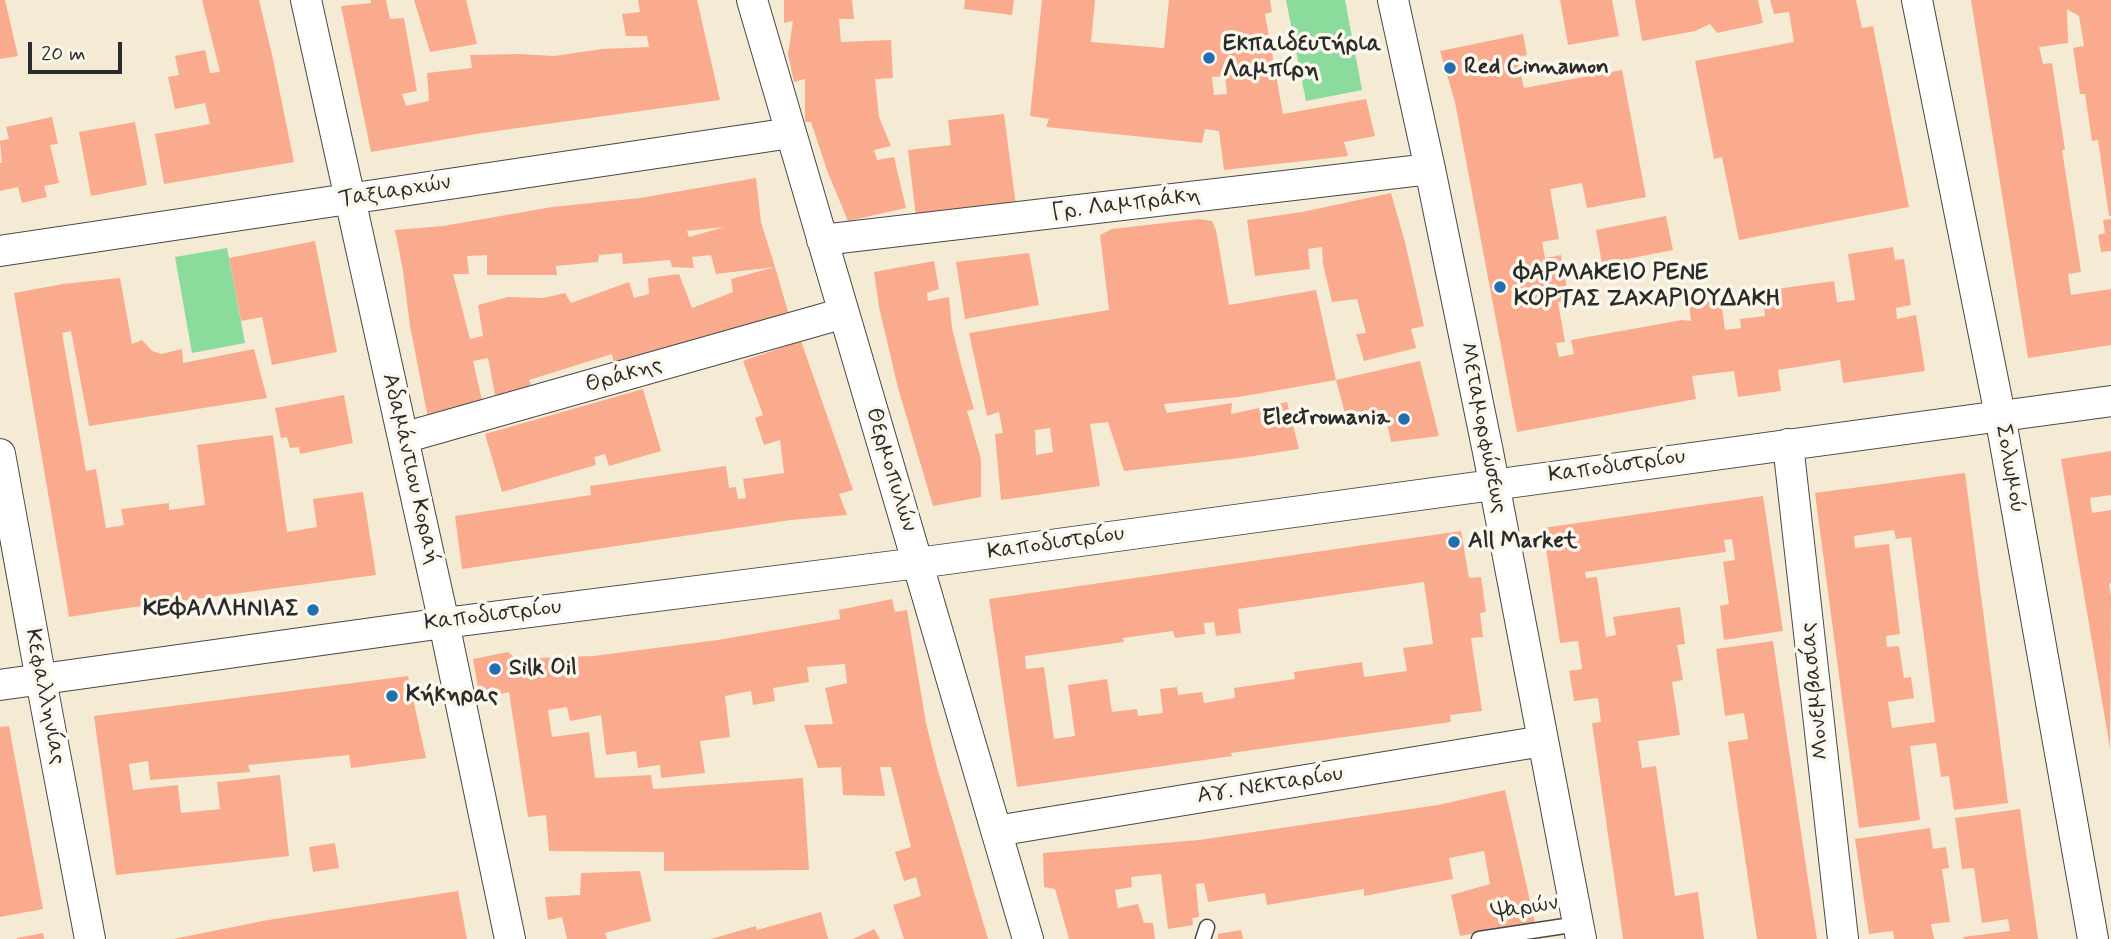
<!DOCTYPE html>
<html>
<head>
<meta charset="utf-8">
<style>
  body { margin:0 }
  #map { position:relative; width:2111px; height:939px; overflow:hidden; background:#f5ebd5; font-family:Mynerve,sans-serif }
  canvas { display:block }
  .scale { position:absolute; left:28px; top:42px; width:94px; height:32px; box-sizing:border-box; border:4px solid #2b2b2b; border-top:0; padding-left:9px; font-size:21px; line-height:24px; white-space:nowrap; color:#2b2b2b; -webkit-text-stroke:5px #fbf7ec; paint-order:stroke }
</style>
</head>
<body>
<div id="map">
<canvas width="2111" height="939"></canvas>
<div class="scale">20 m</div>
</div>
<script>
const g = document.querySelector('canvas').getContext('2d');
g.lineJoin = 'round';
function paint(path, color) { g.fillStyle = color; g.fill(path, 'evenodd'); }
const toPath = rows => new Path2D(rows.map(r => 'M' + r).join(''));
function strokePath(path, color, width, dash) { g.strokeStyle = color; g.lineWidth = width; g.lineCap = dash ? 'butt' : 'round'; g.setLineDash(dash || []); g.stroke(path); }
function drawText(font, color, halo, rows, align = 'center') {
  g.font = font + ' Mynerve,sans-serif'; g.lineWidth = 7; g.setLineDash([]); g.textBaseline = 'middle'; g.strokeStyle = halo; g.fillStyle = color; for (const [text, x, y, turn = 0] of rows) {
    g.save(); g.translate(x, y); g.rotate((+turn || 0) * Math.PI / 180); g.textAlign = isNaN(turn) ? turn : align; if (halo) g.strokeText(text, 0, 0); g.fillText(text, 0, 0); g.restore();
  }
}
paint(toPath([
  [1286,0,1345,0,1362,90,1306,101],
  [227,248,245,343,192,353,175,257]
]), '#8adb9c');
paint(toPath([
  [0,0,5,0,18,56,0,59],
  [202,0,259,0,273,59,294,162,164,184,155,134,210,124,205,103,175,109,168,77,179,75,175,56,205,50,210,73,220,72],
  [371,0,386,0,390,19,404,18,417,91,402,94,406,106,429,101,427,73,472,68,470,55,519,54,554,56,602,49,649,47,647,36,626,36,622,14,640,12,638,0,697,0,720,100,482,133,371,152,341,6,371,3],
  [414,0,466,0,477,44,430,52],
  [784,0,852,0,854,19,839,19,841,42,891,40,893,78,875,79,879,117,891,146,874,150,877,160,894,157,906,208,848,221,828,173,811,122,805,122,805,79,794,82,788,54,793,21,784,23],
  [965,0,1014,0,1012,15,964,9],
  [1042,0,1095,0,1091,42,1164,48,1169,0,1270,0,1272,12,1265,14,1283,114,1366,99,1375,136,1344,142,1348,156,1224,170,1219,131,1205,129,1202,143,1046,127,1049,119,1030,116],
  [1225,76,1227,94,1214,95,1212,77],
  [1560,0,1612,0,1619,36,1568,45],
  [1635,0,1758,0,1763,23,1717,33,1710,24,1695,31,1642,41],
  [1770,0,1856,0,1862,28,1873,26,1909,207,1739,240,1722,157,1714,159,1695,61,1794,42,1789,12,1774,14],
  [1971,0,2111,0,2111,216,2109,216,2098,140,2092,141,2085,94,2080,94,2073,48,2084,46,2079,16,2067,9,2068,43,2039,47,2043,64,2052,63,2065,150,2062,150,2081,272,2068,274,2071,295,2111,289,2111,345,2028,358],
  [1523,34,1527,55,1517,57,1524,88,1622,70,1646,197,1587,208,1582,183,1550,189,1559,239,1542,242,1545,258,1561,255,1569,300,1558,302,1565,342,1556,343,1559,357,1574,354,1571,340,1682,320,1691,321,1689,304,1721,300,1725,330,1741,328,1740,319,1765,316,1762,291,1834,281,1837,302,1855,300,1848,254,1893,247,1895,260,1904,259,1911,305,1896,308,1897,319,1916,315,1925,371,1843,383,1840,360,1778,370,1781,391,1738,397,1734,371,1692,376,1696,399,1517,432,1455,102,1440,51],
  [1004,114,1016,206,916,217,908,150,951,145,948,120],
  [52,117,58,144,50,145,59,183,44,186,47,197,22,203,18,187,0,191,0,163,2,163,0,141,9,139,6,127],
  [135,122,147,185,91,196,79,132],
  [756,178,761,222,775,267,716,274,711,255,692,257,694,268,672,267,670,260,623,264,622,253,599,255,598,262,556,266,557,275,487,275,487,255,467,256,469,274,453,274,470,339,483,336,478,305,508,297,543,298,565,293,571,303,629,282,634,298,649,294,648,278,679,274,692,308,733,292,731,279,775,267,789,315,614,364,612,354,529,380,533,390,496,400,488,358,473,361,483,405,428,418,410,326,403,271,395,230,443,226,552,207,640,198],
  [724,227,689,237,687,231],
  [1391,193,1405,242,1424,326,1411,329,1416,348,1364,361,1356,334,1366,333,1357,299,1332,302,1323,264,1322,247,1308,249,1310,269,1255,276,1247,220,1302,212],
  [1666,216,1673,250,1602,264,1596,230],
  [1199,219,1212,221,1216,230,1229,305,1316,290,1336,380,1239,397,1164,404,1167,413,1232,403,1231,414,1287,402,1299,449,1240,458,1124,471,1108,422,1090,424,1100,486,1001,500,995,434,1003,433,999,412,987,416,969,333,1109,310,1100,235,1112,229],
  [1050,428,1053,452,1036,455,1035,430],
  [2111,219,2111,251,2101,252,2098,235,2105,233,2103,220],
  [315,241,337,352,272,365,262,317,241,321,229,258],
  [1029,253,1039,305,965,319,956,262],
  [934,261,939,289,927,293,928,301,949,297,952,328,962,368,974,409,967,411,981,459,981,497,933,506,898,388,879,307,874,272],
  [120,278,132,344,142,340,152,351,161,354,182,349,183,363,254,349,267,398,89,426,71,331,62,333,86,471,96,469,106,528,124,525,121,509,169,503,169,510,205,505,197,445,273,435,287,532,317,527,313,499,363,492,376,575,120,609,69,617,14,293,63,284],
  [801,341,853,490,839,494,847,515,791,520,462,569,455,516,591,495,590,486,726,466,729,488,736,487,738,499,746,498,743,479,784,473,780,440,764,445,755,418,763,415,743,361],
  [1420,361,1439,436,1391,442,1387,422,1349,428,1336,380],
  [643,389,661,451,609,466,605,454,594,457,596,465,502,492,485,434],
  [344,395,353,443,300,454,299,447,290,448,287,437,281,438,275,408],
  [2111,451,2111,495,2090,498,2092,513,2111,510,2111,583,2109,584,2111,597,2110,748,2061,459],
  [1965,473,2008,803,1954,810,1949,776,1941,777,1936,743,1910,746,1920,820,1859,828,1815,493],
  [1894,530,1896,539,1911,537,1935,722,1892,728,1888,702,1914,698,1911,677,1904,678,1899,646,1887,647,1886,636,1900,634,1889,544,1855,548,1854,536],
  [1763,496,1783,631,1724,640,1720,606,1729,604,1723,562,1735,560,1732,539,1724,540,1726,552,1585,572,1586,578,1597,577,1606,637,1616,635,1613,617,1680,607,1685,644,1677,645,1683,680,1672,682,1680,735,1638,741,1642,768,1656,766,1675,896,1698,892,1704,939,1623,939,1592,723,1601,722,1598,698,1574,701,1569,671,1582,669,1578,641,1560,643,1543,528],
  [1461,531,1469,578,1481,577,1486,612,1480,613,1483,637,1471,638,1482,711,1450,715,1451,722,1231,753,1232,756,1017,787,989,599],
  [1424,582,1433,644,1403,648,1407,671,1364,677,1362,662,1294,672,1295,679,1234,688,1235,698,1204,703,1202,692,1178,695,1177,687,1160,689,1163,713,1138,716,1137,709,1112,712,1107,679,1068,685,1075,736,1054,739,1044,667,1026,669,1025,656,1124,642,1123,638,1173,631,1175,638,1205,634,1204,623,1214,622,1216,636,1241,633,1238,609],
  [892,599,895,612,907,610,926,723,937,767,988,939,904,939,893,905,921,896,916,877,904,881,895,852,911,847,891,767,880,767,885,796,843,795,841,767,818,768,804,725,833,724,825,688,847,683,845,664,807,667,809,682,773,688,775,701,753,705,751,691,725,696,730,737,700,741,705,773,661,778,660,765,638,768,636,751,606,755,601,715,570,721,567,707,548,710,552,737,589,732,595,778,651,775,653,789,803,778,809,870,664,871,664,852,549,851,546,815,528,817,509,692,480,699,473,659,508,652,519,661,540,658,593,656,718,640,840,619,839,610],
  [1773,641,1811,900,1817,939,1757,939,1740,824,1728,742,1748,739,1744,713,1725,716,1716,649],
  [408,676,426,758,351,768,349,755,248,765,250,772,150,780,148,761,129,764,133,790,178,785,181,813,220,809,217,782,280,775,289,856,116,875,94,716],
  [9,726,43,909,0,917,0,727],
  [1505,790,1535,923,1460,936,1451,895,1490,884,1484,851,1449,858,1453,879,1364,896,1364,889,1267,905,1265,893,1208,902,1204,883,1196,884,1199,917,1192,918,1193,925,1168,929,1161,874,1131,877,1132,887,1115,890,1118,908,1138,904,1144,923,1153,923,1155,939,1069,939,1055,889,1044,887,1043,853,1199,840,1438,805],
  [2020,809,2038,939,1964,939,1963,937,2010,931,2008,919,1982,923,1974,868,1962,869,1955,818],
  [1930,828,1933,849,1946,847,1949,868,1942,869,1950,922,1931,924,1934,939,1894,939,1893,931,1869,934,1855,839],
  [335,843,339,868,313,872,309,847],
  [640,871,651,921,605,933,607,939,567,939,562,917,548,920,545,897,580,895,581,873],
  [458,891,467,939,173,939,268,920],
  [821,912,828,939,711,939,756,926,757,930],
  [874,929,880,939,853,939],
  [1241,930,1243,939,1218,939,1218,934],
  [43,933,44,939,17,939,17,938]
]), '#faab8e');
const service = toPath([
  [1203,939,1207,927],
  [1479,939,1578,924]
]);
const minor = toPath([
  [306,0,444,623,510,939],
  [752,0,1028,939],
  [1393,0,1430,169,1488,452,1581,939],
  [1917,0,2000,415,2093,939],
  [822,240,1430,169],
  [0,251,791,133],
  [403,438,844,313],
  [1788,444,1843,939],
  [0,454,41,680,90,939],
  [0,685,444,623,918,563,2111,401],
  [996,831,1543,741]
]);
strokePath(service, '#494844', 17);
strokePath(minor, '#494844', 32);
strokePath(service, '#fff', 14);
strokePath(minor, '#fff', 30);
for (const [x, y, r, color] of [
  [1209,58,7,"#1f6fb2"],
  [1450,68,7,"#1f6fb2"],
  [1500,287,7,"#1f6fb2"],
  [1404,419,7,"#1f6fb2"],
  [1454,542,7,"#1f6fb2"],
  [313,610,7,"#1f6fb2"],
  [495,669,7,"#1f6fb2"],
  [392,696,7,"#1f6fb2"]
]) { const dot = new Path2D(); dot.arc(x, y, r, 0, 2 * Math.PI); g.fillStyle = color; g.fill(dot); strokePath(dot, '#fbf7ec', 2.5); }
drawText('bold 23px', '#2b2b2b', '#fbf7ec', [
  ["Εκπαιδευτήρια",1223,45],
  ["Λαμπίρη",1223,71],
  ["Red Cinnamon",1464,68],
  ["ΦΑΡΜΑΚΕΙΟ ΡΕΝΕ",1514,274],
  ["ΚΟΡΤΑΣ ΖΑΧΑΡΙΟΥΔΑΚΗ",1514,300],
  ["Electromania",1390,419,"right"],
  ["All Market",1468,542],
  ["ΚΕΦΑΛΛΗΝΙΑΣ",299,610,"right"],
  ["Silk Oil",509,669],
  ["Κήκηρας",406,696]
], 'left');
drawText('23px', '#2b2b2b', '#fbf7ec', [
  ["Ταξιαρχών",395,192,-9],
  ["Γρ. Λαμπράκη",1126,205,-7],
  ["Θράκης",624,376,-16],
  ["Μεταμορφώσεως",1482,428,79],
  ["Καποδιστρίου",1617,467,-8],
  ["Αδαμάντιου Κοραή",410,469,77],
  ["Σολωμού",2009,469,80],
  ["Θερμοπυλών",890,470,73],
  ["Καποδιστρίου",1056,544,-8],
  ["Καποδιστρίου",493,616,-7],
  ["Μονεμβασίας",1816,691,-96],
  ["Κεφαλληνίας",44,697,79],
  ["Αγ. Νεκταρίου",1270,786,-9],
  ["Ψαρών",1525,909,-9]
]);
</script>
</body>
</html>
